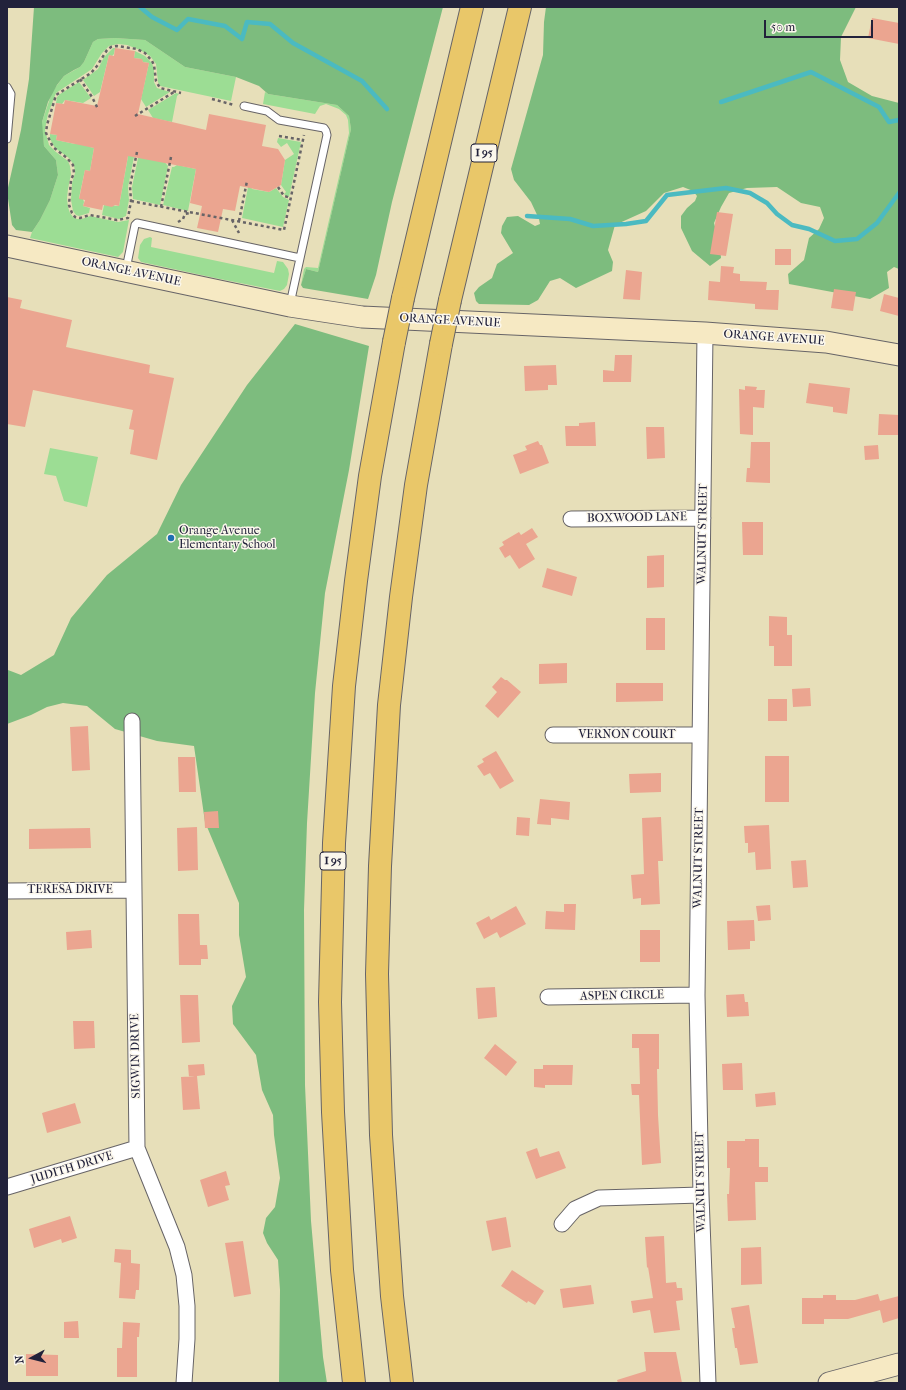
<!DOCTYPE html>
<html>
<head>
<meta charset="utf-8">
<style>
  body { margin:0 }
  #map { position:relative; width:906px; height:1390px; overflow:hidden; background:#e7dfb9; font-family:"IM FELL French Canon",serif }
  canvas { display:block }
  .frame { position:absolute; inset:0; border:8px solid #22223b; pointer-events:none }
  .north { position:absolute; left:12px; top:1338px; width:40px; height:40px; -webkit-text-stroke:3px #fbf7ec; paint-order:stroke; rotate:263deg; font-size:11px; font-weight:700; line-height:16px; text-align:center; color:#22223b }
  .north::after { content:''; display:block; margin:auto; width:14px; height:18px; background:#22223b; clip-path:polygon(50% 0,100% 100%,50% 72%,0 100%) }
  .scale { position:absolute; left:764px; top:20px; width:109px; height:18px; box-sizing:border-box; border:2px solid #22223b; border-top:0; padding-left:5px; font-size:12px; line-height:14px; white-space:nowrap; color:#22223b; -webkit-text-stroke:3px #fbf7ec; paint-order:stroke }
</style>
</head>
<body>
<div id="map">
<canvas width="906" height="1390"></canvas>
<div class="frame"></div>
<div class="north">N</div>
<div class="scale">50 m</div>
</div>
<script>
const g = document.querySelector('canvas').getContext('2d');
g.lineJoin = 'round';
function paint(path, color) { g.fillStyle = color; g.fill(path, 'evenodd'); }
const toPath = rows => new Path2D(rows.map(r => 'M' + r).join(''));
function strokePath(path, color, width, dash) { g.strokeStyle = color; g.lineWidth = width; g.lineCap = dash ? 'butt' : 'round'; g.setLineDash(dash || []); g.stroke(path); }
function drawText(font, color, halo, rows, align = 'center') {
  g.font = font + ' "IM FELL French Canon",serif'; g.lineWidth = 3; g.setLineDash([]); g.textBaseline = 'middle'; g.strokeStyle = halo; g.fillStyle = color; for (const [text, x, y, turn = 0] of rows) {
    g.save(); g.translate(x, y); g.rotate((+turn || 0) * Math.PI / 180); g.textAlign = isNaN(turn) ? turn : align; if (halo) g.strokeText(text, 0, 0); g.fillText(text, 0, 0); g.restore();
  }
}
paint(toPath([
  [115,38,145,40,185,67,236,77,231,101,160,86,158,82,156,64,150,56,140,50,127,45,118,44,109,46,102,53,92,69,56,93,48,114,45,130,49,145,56,152,68,161,70,166,71,174,68,189,67,198,68,207,70,213,73,217,77,219,82,219,90,216,118,222,129,220,123,252,118,257,30,238,32,232,40,220,50,200,58,175,56,160,44,146,42,129,42,122,52,92,64,76,80,67,84,62,93,42,98,39],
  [113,48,115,48,114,54,112,56,109,55,100,92,94,96,83,80,98,69,104,57],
  [135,51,145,56,152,63,154,70,154,82,157,88,170,92,146,107,141,99,149,63,143,62,141,59,134,58],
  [79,82,91,98,83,103,65,100,62,104,56,103,57,97,60,94],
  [265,92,268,94,337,105,349,116,351,129,318,272,306,269,301,285,304,269,306,267,318,268,349,133,348,120,346,115,339,109,326,104,320,106,315,114,263,104],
  [176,93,179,94,177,96,172,122,153,118,148,110],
  [50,134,57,135,56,140,75,144,91,142,90,147,94,148,90,171,85,170,79,198,83,199,84,202,83,206,90,208,89,213,79,216,76,215,73,211,71,200,72,183,75,173,74,165,69,158,55,148,50,139],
  [278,138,301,142,289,197,286,196,284,194,286,192,281,185,285,160,294,154,287,143,281,147,277,142],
  [129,151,135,152,128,187,129,200,126,216,119,219,102,215,104,205,119,206],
  [139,153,163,160,168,166,160,205,133,199,132,187],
  [177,165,196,169,188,211,163,205,172,167,174,167],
  [249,182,252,189,269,192,276,188,283,197,289,200,283,227,242,218],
  [150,237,152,238,151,247,274,273,277,261,283,262,288,269,289,274,287,285,284,289,280,291,215,278,141,262,138,258,140,245,144,239],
  [50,448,98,457,87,507,64,501,56,476,44,474]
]), '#9cdd94');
paint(toPath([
  [34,7,443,7,392,202,376,275,368,299,303,288,301,285,306,269,318,272,351,129,349,116,337,105,268,94,259,86,236,77,185,67,145,40,115,38,98,39,93,42,84,62,80,67,74,70,64,76,57,85,48,102,42,122,44,146,56,160,58,175,50,200,40,220,32,232,16,230,12,225,7,192,21,130,29,79],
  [546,7,856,7,841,37,840,60,848,82,872,96,899,103,899,269,894,267,887,272,889,288,870,299,789,284,788,274,804,260,809,238,819,229,824,218,820,207,801,203,777,187,747,188,729,193,721,207,714,223,720,246,721,258,710,266,692,251,681,228,681,216,687,208,695,201,697,196,693,191,683,187,664,193,646,211,615,225,608,250,613,262,612,271,576,288,560,278,550,281,538,300,529,305,479,304,476,301,474,293,479,287,492,278,497,264,513,253,501,233,502,226,507,217,518,216,535,226,540,224,539,219,531,202,514,180,511,169,543,55,544,22],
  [295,324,369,346,349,470,325,593,315,693,307,823,304,910,305,1085,311,1221,323,1357,327,1383,279,1383,280,1290,278,1260,267,1243,263,1233,266,1218,275,1207,280,1178,274,1135,273,1115,262,1090,256,1055,233,1024,232,1006,246,977,239,935,239,903,205,822,194,746,157,741,115,729,87,706,63,703,47,707,31,715,7,724,7,668,8,670,21,675,54,655,71,618,107,575,157,534,181,485,247,385]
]), '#7dbc7e');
strokePath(toPath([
  [140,7,152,17,177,30,188,19,225,26,242,39,247,22,270,24,293,43,362,81,387,109],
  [721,102,811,72,879,107,889,122,899,120],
  [527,216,570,219,593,226,626,224,646,221,667,195,726,188,750,193,767,203,777,214,792,225,809,229,835,241,857,239,877,223,899,193]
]), '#4bbac1', 4.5);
paint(toPath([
  [872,18,899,23,899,44,868,38],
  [115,48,135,51,134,58,142,59,143,62,149,63,138,114,206,130,209,114,266,125,262,146,278,149,285,160,281,185,269,192,240,186,235,211,223,209,218,232,197,228,202,206,190,203,196,169,128,156,119,206,115,205,112,207,103,205,102,210,83,206,85,200,79,199,85,170,90,171,94,148,56,140,57,135,50,134,56,103,64,104,65,100,97,106,109,55,114,56],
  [717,212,733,214,726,256,710,254],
  [775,249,791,249,791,265,775,265],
  [721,266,734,267,733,273,740,274,740,281,767,282,766,290,779,290,778,310,755,309,755,304,708,300,709,281,720,282],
  [626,270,642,272,640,300,623,299],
  [834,289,856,292,853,311,831,308],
  [884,294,899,298,899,316,880,311],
  [7,297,22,300,20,308,72,320,66,347,150,365,149,373,174,378,157,460,130,454,134,430,129,429,133,410,33,390,25,427,7,424],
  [615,355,632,355,631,382,603,382,603,370,614,371],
  [556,365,557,385,548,385,548,390,525,391,524,366],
  [809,383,850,388,847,414,833,412,833,407,806,403],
  [745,386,757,387,756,390,765,390,764,408,753,407,753,435,740,434,739,389,745,390],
  [879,414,899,415,899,435,878,435],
  [595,422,596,446,566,446,565,426,579,426,579,423],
  [646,427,664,427,665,458,647,459],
  [538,441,540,445,542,445,549,463,520,474,513,455,527,450,525,446],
  [751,442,770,442,770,483,746,482,747,468,750,468],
  [878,445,879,459,865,460,864,446],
  [742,522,763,522,763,555,743,555],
  [532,528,538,537,526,544,535,559,519,569,510,555,505,558,499,548,504,545,502,542,519,532,521,535],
  [664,555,664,587,647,588,647,556],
  [547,568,577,577,572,596,542,587],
  [769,616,787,617,787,635,792,635,792,666,774,666,774,646,769,646],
  [646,618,665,618,665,650,646,650],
  [567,663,567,683,539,684,539,664],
  [501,677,505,680,507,680,521,692,498,718,485,706,497,692,492,687],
  [616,683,663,683,663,701,616,702],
  [810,688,811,706,793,707,792,689],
  [768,699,787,699,787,721,768,721],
  [88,726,90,770,72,771,70,727],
  [496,751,514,781,500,789,490,773,484,776,477,766,484,762,482,759],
  [765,756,789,756,789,802,765,802],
  [178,757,195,757,196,792,179,792],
  [661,773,661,792,630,793,629,774],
  [540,799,570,802,569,820,551,818,551,825,537,824],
  [218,811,219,828,205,828,204,812],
  [517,817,530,818,529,836,516,835],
  [661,817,663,861,658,861,660,904,641,905,641,898,633,899,631,875,644,874,642,818],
  [769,825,771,869,756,870,755,852,748,853,748,843,745,843,744,826],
  [197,827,198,870,178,871,177,828],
  [90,828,91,848,29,849,29,829],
  [806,860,808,887,793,888,791,861],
  [564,904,576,904,575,930,545,929,546,911,564,912],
  [770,905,771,920,758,921,756,906],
  [516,906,526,924,500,938,497,932,484,939,476,923,489,916,491,920],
  [178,914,199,914,200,945,207,945,208,959,201,959,201,965,179,965],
  [754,920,755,941,750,941,750,949,728,950,727,921],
  [91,930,92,948,67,950,66,932],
  [640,930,660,930,660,962,640,962],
  [495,987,497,1017,478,1019,476,988],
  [744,994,745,1002,748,1002,749,1016,727,1017,726,995],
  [180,995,198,995,200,1042,182,1043],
  [73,1021,94,1021,95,1048,74,1049],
  [632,1034,659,1034,659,1069,657,1069,658,1115,661,1163,642,1165,639,1095,632,1095,631,1084,640,1084,639,1048,632,1048],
  [495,1044,517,1062,506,1076,484,1058],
  [742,1063,743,1090,723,1090,722,1064],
  [204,1064,205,1075,189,1077,188,1065],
  [543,1065,573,1065,572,1085,545,1085,545,1088,534,1087,534,1069,543,1069],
  [197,1076,200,1109,183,1110,181,1077],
  [775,1092,776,1105,756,1107,755,1094],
  [75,1103,81,1123,47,1133,42,1113],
  [745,1139,759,1139,759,1167,768,1167,768,1182,755,1182,756,1220,728,1221,727,1194,729,1194,730,1168,727,1168,727,1141,745,1141],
  [537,1148,540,1157,559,1151,566,1168,536,1179,526,1152],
  [226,1171,230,1185,225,1186,229,1200,208,1207,200,1180],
  [70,1216,77,1238,62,1243,61,1239,34,1248,29,1229],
  [506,1217,511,1247,492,1251,486,1221],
  [664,1236,666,1283,676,1282,677,1288,682,1288,683,1300,676,1301,680,1330,654,1333,650,1310,633,1313,631,1301,653,1298,648,1267,647,1268,645,1237],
  [243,1241,251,1294,234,1297,225,1243],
  [761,1247,762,1284,741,1285,741,1248],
  [115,1249,131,1250,131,1263,140,1264,139,1290,136,1290,135,1299,119,1298,121,1263,114,1262],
  [512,1270,544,1291,535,1305,528,1301,527,1303,501,1286],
  [591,1285,594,1304,563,1308,560,1289],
  [878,1294,880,1301,899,1296,899,1318,883,1323,880,1310,848,1319,824,1319,824,1324,802,1324,802,1298,823,1298,823,1295,836,1295,836,1300,855,1300],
  [749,1305,758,1363,740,1365,737,1348,735,1348,732,1328,735,1328,731,1308],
  [78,1321,79,1338,64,1338,64,1322],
  [123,1322,140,1323,139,1337,137,1337,137,1377,117,1377,117,1348,122,1348],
  [644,1352,676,1352,682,1383,618,1383,617,1380,646,1371],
  [26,1354,58,1355,58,1376,26,1376]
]), '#eba590');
const service = toPath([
  [7,87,11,94,7,139],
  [244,106,267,111,279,120,324,128,326,131,327,135,290,304],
  [126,269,135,225,137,223,300,258]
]);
const minor = toPath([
  [705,333,697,995,701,1195,708,1383],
  [571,519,703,518],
  [132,721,137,1148,177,1247,184,1275,187,1306,187,1339,184,1383],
  [553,735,700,735],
  [7,891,133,890],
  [548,997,697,995],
  [7,1187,137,1148],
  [562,1224,575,1209,599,1198,701,1195]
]);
const secondary = toPath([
  [7,246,290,306,362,317,705,333,826,342,899,355],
  [829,1383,899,1364]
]);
const motorway = toPath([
  [403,298,472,7],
  [450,300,520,7],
  [354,1383,342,1270,333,1112,330,1002,334,843,344,686,356,581,370,476,394,342],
  [402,1383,392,1296,381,1135,377,974,380,866,389,705,401,597,416,485,441,344]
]);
strokePath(service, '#676467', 9);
strokePath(minor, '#676467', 17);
strokePath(secondary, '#676467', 23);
strokePath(motorway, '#676467', 24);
strokePath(toPath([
  [80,79,92,97,98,109],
  [212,99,234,105],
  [135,116,174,92],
  [279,136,303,140],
  [137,152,130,186,131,201,128,218,117,220,90,215,80,218,75,217,72,213,69,205,71,180,74,173,73,165,67,158,53,147,46,133,47,125,56,95,91,73,97,66,107,50,111,47,117,46,137,49,145,53,152,61,154,65,156,81,160,88,181,93],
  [278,187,284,196,291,198],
  [131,201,284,230,304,135],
  [161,207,171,157],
  [232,220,239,233],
  [239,221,247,181],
  [178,222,183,219,185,214,190,213]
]), '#676467', 2.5, [3, 3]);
strokePath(service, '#fff', 7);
strokePath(minor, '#fff', 15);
strokePath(secondary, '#f6e9c3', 21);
strokePath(motorway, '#e9c769', 22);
const motorwayBridge = toPath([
  [394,342,403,298],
  [441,344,450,300]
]);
strokePath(motorwayBridge, '#676467', 24, []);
strokePath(motorwayBridge, '#e9c769', 22);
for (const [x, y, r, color] of [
  [171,538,4,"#1f6fb2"]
]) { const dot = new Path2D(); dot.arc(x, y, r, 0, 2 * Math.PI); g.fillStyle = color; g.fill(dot); strokePath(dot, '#fbf7ec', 1.5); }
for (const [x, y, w] of [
  [484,153,26],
  [333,861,26]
]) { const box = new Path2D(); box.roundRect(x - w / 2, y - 9, w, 18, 3); g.fillStyle = '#fbf7ec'; g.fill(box); strokePath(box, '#22223b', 1); }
drawText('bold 11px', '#22223b', null, [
  ["I 95",484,153],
  ["I 95",333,861]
]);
drawText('12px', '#22223b', '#fbf7ec', [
  ["ORANGE AVENUE",131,272,12],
  ["ORANGE AVENUE",450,321,3],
  ["ORANGE AVENUE",774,338,4],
  ["BOXWOOD LANE",637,518,-1],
  ["WALNUT STREET",703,534,-89],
  ["VERNON COURT",627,735],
  ["WALNUT STREET",699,858,-89],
  ["TERESA DRIVE",70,890],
  ["ASPEN CIRCLE",622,996,-1],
  ["SIGWIN DRIVE",136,1056,-91],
  ["JUDITH DRIVE",72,1168,-17],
  ["WALNUT STREET",701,1182,-91]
]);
drawText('12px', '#22223b', '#fbf7ec', [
  ["Orange Avenue",179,531],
  ["Elementary School",179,545]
], 'left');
</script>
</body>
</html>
